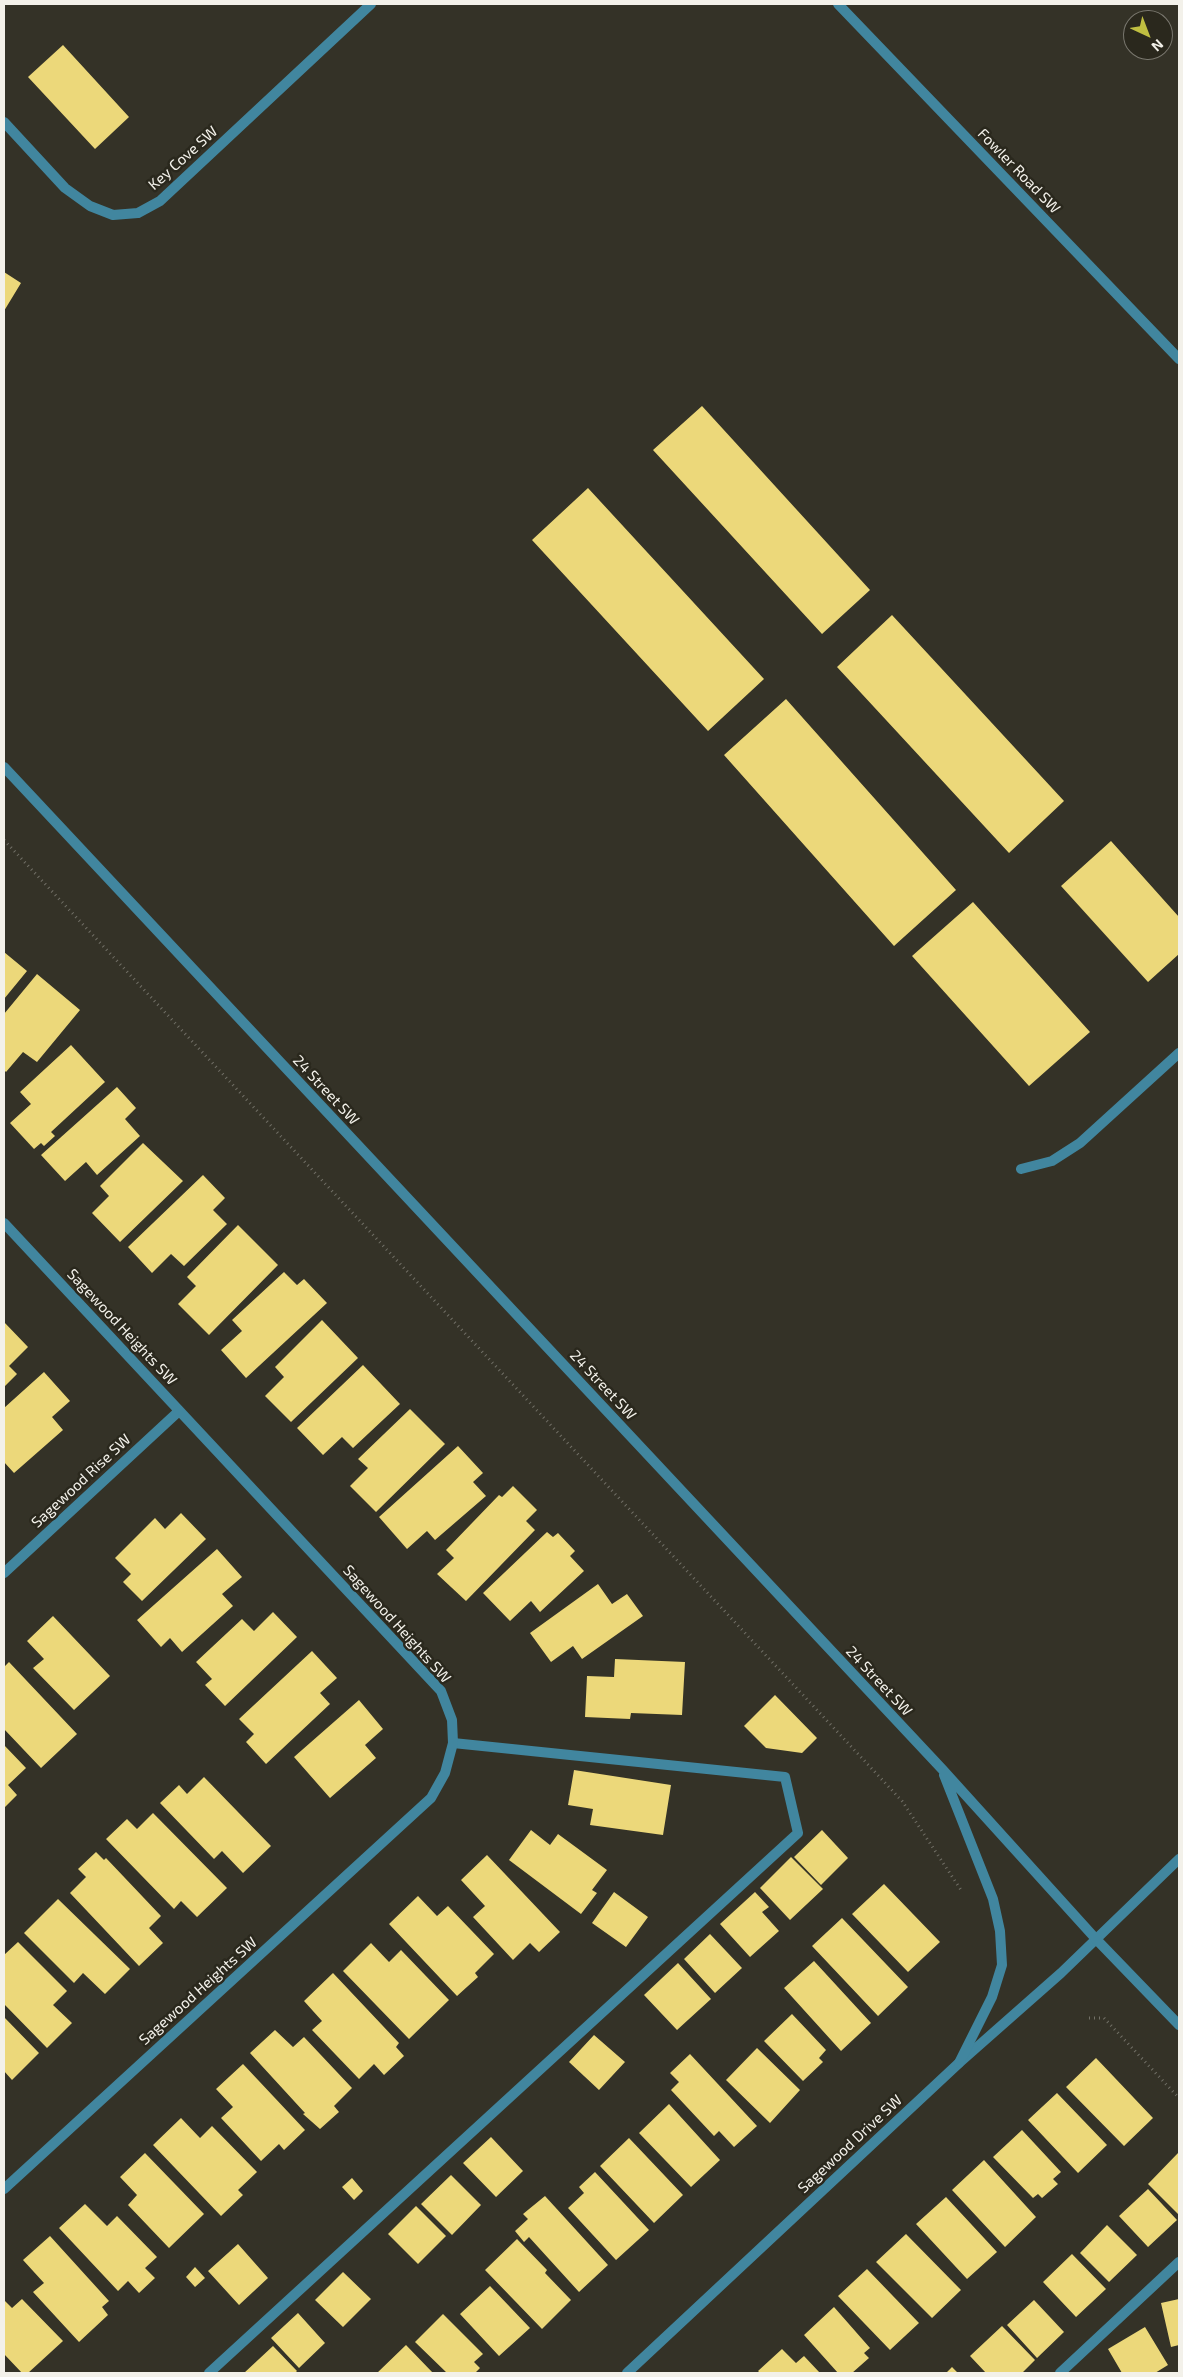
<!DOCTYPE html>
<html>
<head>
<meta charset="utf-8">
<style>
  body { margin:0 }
  #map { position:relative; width:1183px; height:2377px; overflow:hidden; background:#343227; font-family:"Exo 2",sans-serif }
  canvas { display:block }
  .frame { position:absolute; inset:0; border:5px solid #f3f1ea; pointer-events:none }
  .north { position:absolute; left:1123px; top:10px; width:50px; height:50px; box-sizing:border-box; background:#2a281d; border:1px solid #7a786f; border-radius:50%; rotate:137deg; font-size:14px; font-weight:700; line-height:20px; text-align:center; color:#f3f1ea }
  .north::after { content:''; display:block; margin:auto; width:18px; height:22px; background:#bfbe41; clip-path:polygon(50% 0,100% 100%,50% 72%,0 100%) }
</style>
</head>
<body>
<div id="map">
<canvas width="1183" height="2377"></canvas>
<div class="frame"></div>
<div class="north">N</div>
</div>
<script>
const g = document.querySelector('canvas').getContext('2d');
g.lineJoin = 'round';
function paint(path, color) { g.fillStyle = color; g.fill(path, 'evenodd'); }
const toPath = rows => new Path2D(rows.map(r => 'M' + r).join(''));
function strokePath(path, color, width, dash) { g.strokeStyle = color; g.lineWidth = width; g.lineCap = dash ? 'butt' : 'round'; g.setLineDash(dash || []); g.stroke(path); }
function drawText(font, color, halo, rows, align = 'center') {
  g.font = font + ' "Exo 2",sans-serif'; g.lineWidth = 5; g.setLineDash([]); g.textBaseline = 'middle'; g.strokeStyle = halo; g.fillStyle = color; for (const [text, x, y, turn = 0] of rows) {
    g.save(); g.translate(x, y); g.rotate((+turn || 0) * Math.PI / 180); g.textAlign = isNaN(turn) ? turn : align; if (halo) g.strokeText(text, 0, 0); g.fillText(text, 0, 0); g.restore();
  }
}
paint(toPath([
  [63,45,129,117,95,149,28,77],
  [4,272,21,283,4,311],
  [702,406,870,590,822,634,653,450],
  [588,488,764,679,708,731,532,540],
  [892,615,1064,801,1009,853,837,667],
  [786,699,956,890,894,946,724,755],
  [1111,841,1179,917,1179,954,1148,982,1061,886],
  [973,902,1090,1032,1029,1086,912,956],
  [4,952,27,971,4,999],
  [37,974,80,1010,37,1062,23,1052,6,1072,4,1070,4,1014],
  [71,1045,105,1082,51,1132,55,1136,44,1146,41,1143,34,1149,10,1123,31,1104,20,1092],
  [117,1087,136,1108,125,1119,140,1136,97,1175,86,1162,65,1181,41,1155],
  [143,1143,183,1181,120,1242,92,1213,109,1196,100,1186],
  [203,1175,225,1198,213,1210,227,1224,184,1266,171,1254,152,1273,128,1247],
  [238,1225,278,1265,209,1335,178,1304,196,1286,187,1277],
  [284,1272,297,1285,304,1279,327,1303,246,1378,221,1350,242,1331,232,1320],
  [322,1320,358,1358,291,1422,265,1396,284,1377,275,1367],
  [4,1322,28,1347,9,1366,17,1374,4,1387],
  [363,1365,400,1404,353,1448,342,1437,323,1455,297,1428],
  [44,1372,70,1401,52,1417,63,1430,14,1473,4,1462,4,1408],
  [410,1409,445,1444,376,1512,350,1486,368,1468,358,1459],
  [458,1446,483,1473,473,1482,486,1496,435,1540,427,1531,407,1549,379,1517],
  [513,1486,537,1510,526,1521,535,1530,466,1601,437,1574,454,1558,446,1550,499,1495,502,1497],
  [181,1513,206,1539,142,1601,123,1582,131,1574,115,1558,155,1518,165,1529],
  [547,1532,553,1537,558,1533,575,1551,570,1556,584,1571,540,1612,531,1601,510,1621,483,1593],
  [217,1549,242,1577,222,1594,233,1606,182,1652,170,1638,161,1647,137,1620],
  [598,1584,612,1604,627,1594,643,1616,582,1659,573,1646,551,1662,530,1633],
  [273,1612,297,1637,225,1706,205,1685,212,1679,196,1662,242,1619,254,1631],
  [53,1616,110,1676,74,1710,33,1668,44,1659,27,1641],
  [312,1651,337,1678,320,1693,330,1704,266,1764,246,1742,254,1734,239,1719],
  [615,1659,685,1662,682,1715,631,1713,630,1719,585,1717,587,1676,614,1677],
  [9,1662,77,1734,41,1768,4,1729,4,1667],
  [775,1695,817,1738,802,1753,766,1748,744,1726],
  [359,1700,383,1729,365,1745,376,1758,330,1798,294,1757],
  [4,1745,26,1768,8,1785,17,1795,4,1808],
  [574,1770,671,1785,663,1835,590,1825,593,1809,568,1805],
  [204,1777,271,1846,243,1873,222,1851,214,1859,160,1803,179,1785,187,1794],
  [153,1813,227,1888,197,1917,181,1901,174,1909,106,1839,127,1819,137,1829],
  [531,1830,550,1845,558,1834,607,1870,592,1890,597,1893,581,1914,509,1860],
  [822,1830,848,1858,821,1885,794,1857],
  [96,1852,104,1860,106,1858,161,1916,149,1928,163,1943,139,1966,70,1893,86,1877,78,1869],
  [487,1855,560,1932,539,1952,530,1943,513,1960,473,1917,485,1906,461,1880],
  [791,1857,823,1889,790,1920,760,1888],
  [884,1884,940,1942,908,1972,852,1914],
  [614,1892,648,1917,626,1947,592,1923],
  [755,1892,769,1907,762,1912,779,1931,750,1957,720,1924],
  [418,1896,437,1916,448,1906,494,1954,475,1973,478,1977,457,1996,389,1924],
  [58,1899,130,1969,105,1994,83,1973,74,1983,24,1933],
  [842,1918,908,1987,878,2016,812,1946],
  [710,1934,742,1968,715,1993,684,1959],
  [18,1942,67,1991,53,2005,72,2023,47,2048,4,2004,4,1955],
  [371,1943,389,1962,401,1950,449,2000,409,2039,343,1971],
  [814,1961,871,2023,841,2051,784,1988],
  [678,1963,711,1999,677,2030,644,1995],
  [333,1973,399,2043,396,2047,404,2056,384,2075,374,2064,359,2079,312,2030,322,2021,304,2001],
  [792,2014,826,2050,819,2058,823,2062,803,2081,764,2041],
  [4,2017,39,2053,12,2080,4,2071],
  [275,2030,293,2047,304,2037,352,2088,334,2106,339,2112,320,2129,303,2114,305,2113,250,2053],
  [594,2035,625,2062,599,2090,569,2062],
  [757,2048,800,2090,770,2123,726,2080],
  [690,2054,757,2126,734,2147,719,2131,714,2136,671,2090,679,2082,670,2073],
  [1096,2058,1153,2118,1124,2146,1066,2087],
  [243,2064,305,2130,284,2150,279,2144,261,2161,221,2118,233,2107,216,2089],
  [1057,2093,1107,2145,1078,2173,1028,2120],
  [669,2104,720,2160,691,2187,639,2133],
  [181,2118,200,2138,212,2126,257,2172,238,2190,243,2195,221,2216,153,2145],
  [1022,2130,1061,2172,1053,2179,1058,2184,1042,2198,1038,2194,1033,2198,993,2157],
  [491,2137,523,2171,496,2197,463,2163],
  [629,2138,683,2195,654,2223,600,2166],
  [1179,2152,1179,2215,1148,2184],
  [145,2153,204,2214,169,2248,128,2205,137,2195,120,2177],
  [984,2160,1036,2217,1005,2247,952,2190],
  [595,2172,649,2230,616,2260,568,2208,584,2193,579,2187],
  [451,2175,481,2205,452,2235,421,2204],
  [352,2178,363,2191,354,2200,342,2187],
  [1148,2189,1177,2220,1148,2247,1119,2216],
  [545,2196,608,2265,579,2292,529,2237,524,2242,515,2231,528,2219,523,2214],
  [946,2197,997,2252,967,2279,916,2224],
  [85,2204,107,2226,117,2216,157,2257,145,2268,155,2278,139,2293,128,2281,118,2291,59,2228],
  [416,2206,446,2236,418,2264,388,2234],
  [1107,2225,1137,2255,1109,2282,1080,2253],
  [906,2234,961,2290,932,2318,876,2262],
  [50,2236,109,2301,102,2307,108,2315,79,2342,33,2292,44,2283,23,2260],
  [517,2239,547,2270,545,2273,571,2300,542,2329,485,2270],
  [238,2244,268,2278,239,2305,208,2271],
  [1072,2254,1106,2289,1076,2317,1043,2282],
  [195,2267,205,2278,195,2287,186,2277],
  [867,2269,919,2323,890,2350,838,2296],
  [343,2272,371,2299,343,2327,315,2300],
  [490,2286,530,2328,499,2356,460,2314],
  [22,2299,63,2341,28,2373,22,2373,4,2354,4,2300,12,2308],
  [1179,2299,1179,2345,1171,2347,1161,2303],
  [1034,2300,1064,2332,1037,2358,1007,2325],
  [834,2307,870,2348,864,2353,869,2358,852,2373,838,2373,804,2335],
  [298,2313,325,2343,299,2368,271,2338],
  [443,2314,483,2354,474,2362,480,2368,475,2373,447,2373,415,2342],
  [1002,2326,1035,2360,1022,2373,986,2373,970,2356],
  [1145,2327,1168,2365,1155,2373,1122,2373,1108,2349],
  [406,2345,433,2373,377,2373],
  [273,2346,297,2371,295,2373,244,2373],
  [782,2349,796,2363,804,2356,820,2373,760,2373,758,2371],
  [952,2367,958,2373,946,2373]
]), '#ecd87a');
strokePath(toPath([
  [4,840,902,1801,961,1890],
  [1089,2018,1104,2018,1179,2098]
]), '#727067', 3, [1, 4]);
strokePath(toPath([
  [209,2373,798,1833,785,1777,453,1743],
  [1060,2373,1179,2262]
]), '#41869f', 10);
strokePath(toPath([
  [838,4,1179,359],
  [4,122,65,188,90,206,113,215,138,213,160,201,371,4],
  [1021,1169,1052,1161,1080,1143,1179,1053],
  [4,1223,441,1691,452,1720,453,1743,445,1773,431,1798,4,2189],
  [4,1573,179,1411],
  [627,2373,959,2063,1061,1973,1179,1859]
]), '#41869f', 10);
strokePath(toPath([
  [4,767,942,1769,1095,1938,1179,2025],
  [944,1775,993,1899,1000,1931,1002,1965,992,1997,959,2063]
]), '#41869f', 10);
drawText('15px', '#f3f1ea', '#2a281d', [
  ["Key Cove SW",183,158,-42],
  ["Fowler Road SW",1019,171,46],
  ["24 Street SW",326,1090,47],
  ["Sagewood Heights SW",122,1327,47],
  ["24 Street SW",603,1385,47],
  ["Sagewood Rise SW",81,1481,-43],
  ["Sagewood Heights SW",397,1624,48],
  ["24 Street SW",879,1681,47],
  ["Sagewood Heights SW",198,1991,-42],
  ["Sagewood Drive SW",850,2144,-43]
]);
</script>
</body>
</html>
